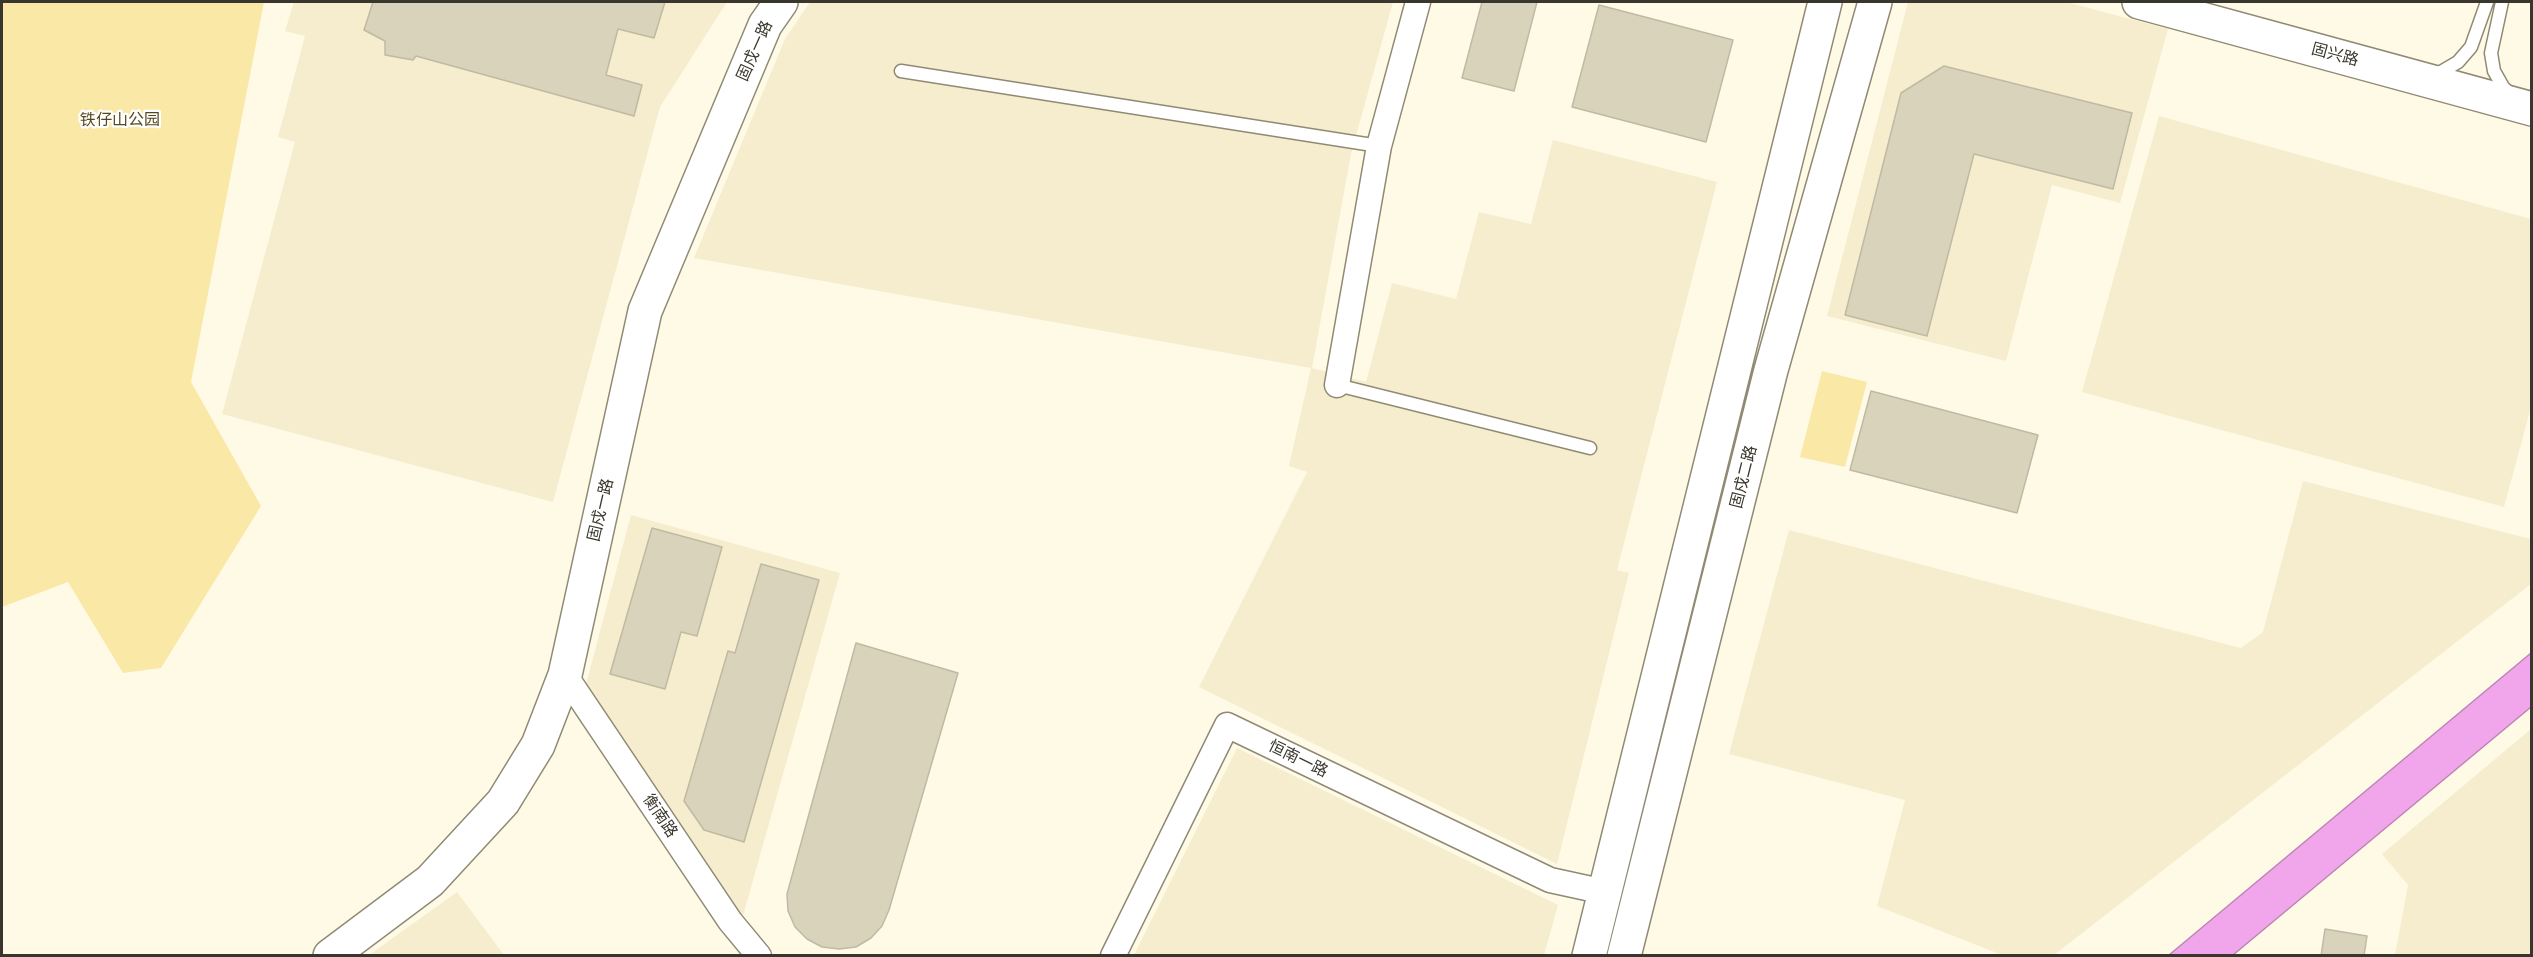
<!DOCTYPE html>
<html>
<head>
<meta charset="utf-8">
<style>
  body { margin:0 }
  #map { position:relative; width:2533px; height:957px; overflow:hidden; background:#fffae6; font-family:"Work Sans",sans-serif }
  canvas { display:block }
  .frame { position:absolute; inset:0; border:3px solid #39372d; pointer-events:none }
</style>
</head>
<body>
<div id="map">
<canvas width="2533" height="957"></canvas>
<div class="frame"></div>
</div>
<script>
const g = document.querySelector('canvas').getContext('2d');
g.lineJoin = 'round';
function paint(path, color) { g.fillStyle = color; g.fill(path, 'evenodd'); }
const toPath = rows => new Path2D(rows.map(r => 'M' + r).join(''));
function strokePath(path, color, width, dash) { g.strokeStyle = color; g.lineWidth = width; g.lineCap = dash ? 'butt' : 'round'; g.setLineDash(dash || []); g.stroke(path); }
function drawText(font, color, halo, rows, align = 'center') {
  g.font = font + ' "Work Sans","Noto Sans SC",sans-serif'; g.lineWidth = 4.5; g.setLineDash([]); g.textBaseline = 'middle'; g.strokeStyle = halo; g.fillStyle = color; for (const [text, x, y, turn = 0] of rows) {
    g.save(); g.translate(x, y); g.rotate((+turn || 0) * Math.PI / 180); g.textAlign = isNaN(turn) ? turn : align; if (halo) g.strokeText(text, 0, 0); g.fillText(text, 0, 0); g.restore();
  }
}
paint(toPath([
  [294,2,727,2,660,107,553,502,222,414,295,142,278,137,305,36,285,31],
  [810,2,1393,2,1351,154,1312,368,1366,382,1392,283,1456,299,1479,212,1531,224,1553,140,1717,182,1617,570,1629,573,1557,864,1199,687,1307,472,1289,466,1311,368,694,258,785,39],
  [1908,2,2066,2,2168,29,2120,203,2052,185,2006,361,1827,316],
  [2159,116,2531,219,2531,407,2504,507,2082,392],
  [2303,481,2531,539,2531,584,2054,955,2002,955,1877,906,1905,800,1729,754,1789,530,2241,648,2263,632],
  [631,515,840,573,742,919,586,684],
  [2531,729,2531,955,2395,955,2408,885,2382,854],
  [1237,748,1558,905,1544,955,1134,955],
  [457,892,504,955,369,955]
]), '#f6edce');
paint(toPath([
  [2,2,264,2,191,382,261,506,161,668,123,673,68,582,2,607],
  [1822,371,1867,382,1845,467,1800,457]
]), '#fae8a7');
const water = toPath([
  [2531,653,2531,707,2233,955,2169,955,2531,653]
]);
paint(water, '#f1a6ec');
strokePath(water, '#ba85b3', 1.5);
const building = toPath([
  [373,2,665,2,654,38,618,29,606,75,642,85,634,116,416,56,413,60,385,55,385,41,364,30,373,2],
  [1482,2,1537,2,1514,91,1462,78,1482,2],
  [1599,5,1733,40,1706,142,1572,107,1599,5],
  [1944,66,2132,113,2113,189,1974,154,1927,336,1845,315,1901,93,1944,66],
  [1871,391,2038,435,2017,513,1850,470,1871,391],
  [652,528,722,547,697,636,681,632,665,689,610,674,652,528],
  [761,564,819,580,744,842,704,830,684,801,728,651,735,653,761,564],
  [856,643,958,673,889,910,882,926,871,938,856,947,839,949,822,947,807,939,795,927,788,911,787,894,856,643],
  [2325,929,2367,936,2364,956,2321,956,2325,929]
]);
paint(building, '#d9d3bb');
strokePath(building, '#c0baa3', 1.5);
const lane = toPath([
  [2502,2,2491,53,2494,71,2503,87,2511,95],
  [901,71,1379,146],
  [2431,74,2441,72,2458,62,2471,47,2487,2],
  [1337,385,1590,448]
]);
const street = toPath([
  [1337,385,1379,146,1418,2],
  [565,675,730,921,759,956],
  [1113,956,1227,725,1550,880,1605,892]
]);
const secondary = toPath([
  [2139,2,2532,109],
  [330,956,430,881,503,802,538,745,565,675,645,311,765,25,781,2],
  [1589,956,1825,2],
  [1624,956,1771,370,1875,2]
]);
strokePath(lane, '#908a74', 15);
strokePath(street, '#908a74', 27);
strokePath(secondary, '#908a74', 36);
strokePath(lane, '#fff', 12);
strokePath(street, '#fff', 24);
strokePath(secondary, '#fff', 33);
drawText('16px', '#39372d', '#fff', [
  ["固戍一路",755,51,-66],
  ["固兴路",2335,55,15],
  ["固戍二路",1744,477,-76],
  ["固戍一路",601,510,-77],
  ["恒南一路",1298,759,26],
  ["衡南路",660,816,56]
]);
drawText('16px', '#54491e', '#fff', [
  ["铁仔山公园",120,120]
]);
</script>
</body>
</html>
